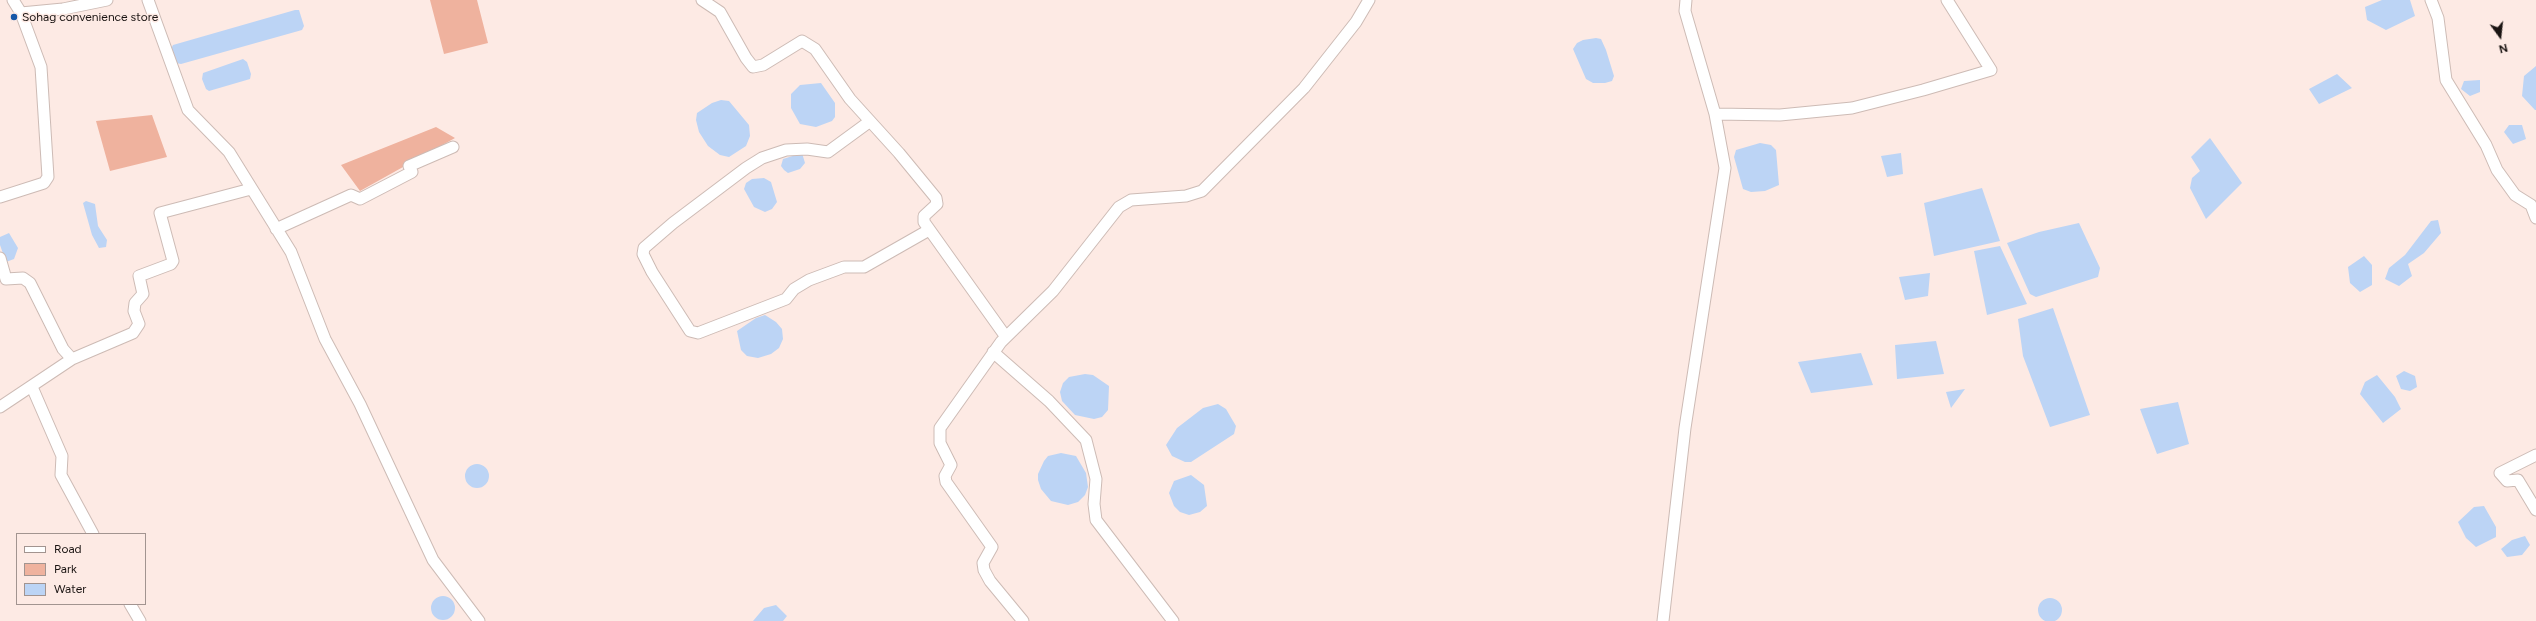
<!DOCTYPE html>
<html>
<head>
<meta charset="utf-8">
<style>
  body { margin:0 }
  #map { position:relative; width:2536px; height:621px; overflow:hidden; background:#fdeae4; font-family:Figtree,sans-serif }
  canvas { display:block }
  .legend { position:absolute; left:16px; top:533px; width:130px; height:72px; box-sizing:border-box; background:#fdeae4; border:1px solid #a29490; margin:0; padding:5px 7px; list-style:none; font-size:12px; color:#1a1412 }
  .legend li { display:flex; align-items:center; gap:8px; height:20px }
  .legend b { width:20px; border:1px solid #a29490 }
  .north { position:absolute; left:2480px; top:16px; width:40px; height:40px; -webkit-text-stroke:3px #fdeae4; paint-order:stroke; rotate:165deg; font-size:11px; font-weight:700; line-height:16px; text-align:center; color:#1a1412 }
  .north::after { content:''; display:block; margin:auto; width:14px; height:18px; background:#1a1412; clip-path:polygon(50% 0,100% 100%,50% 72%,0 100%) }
</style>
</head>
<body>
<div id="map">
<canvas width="2536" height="621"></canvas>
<ul class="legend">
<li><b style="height:5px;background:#fff"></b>Road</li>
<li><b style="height:11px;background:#efb29e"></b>Park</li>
<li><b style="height:11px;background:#bcd4f5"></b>Water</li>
</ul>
<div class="north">N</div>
</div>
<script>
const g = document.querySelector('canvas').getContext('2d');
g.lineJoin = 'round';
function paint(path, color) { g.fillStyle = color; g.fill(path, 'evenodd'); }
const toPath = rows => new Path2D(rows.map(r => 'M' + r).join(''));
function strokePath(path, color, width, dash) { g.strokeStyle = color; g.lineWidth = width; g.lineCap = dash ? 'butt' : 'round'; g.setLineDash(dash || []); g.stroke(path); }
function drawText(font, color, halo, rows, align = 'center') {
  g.font = font + ' Figtree,sans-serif'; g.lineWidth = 3; g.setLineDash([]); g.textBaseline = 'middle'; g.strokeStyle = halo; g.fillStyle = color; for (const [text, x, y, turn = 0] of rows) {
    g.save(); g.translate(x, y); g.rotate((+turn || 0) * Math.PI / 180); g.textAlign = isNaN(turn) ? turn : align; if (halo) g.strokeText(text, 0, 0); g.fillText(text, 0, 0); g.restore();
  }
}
paint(toPath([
  [430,0,477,0,488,43,444,54],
  [152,115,167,157,110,171,96,121],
  [436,127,455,138,360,191,341,165]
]), '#efb29e');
paint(toPath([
  [2382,0,2410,0,2415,16,2386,30,2367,20,2365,7],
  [295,10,299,10,304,26,302,30,181,64,176,63,171,49,173,45],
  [1596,38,1601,39,1606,50,1614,76,1612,81,1605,83,1593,83,1586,79,1573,49,1577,43,1583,40],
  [243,59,247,62,251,74,250,79,209,91,206,89,202,79,203,73],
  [2536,66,2536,110,2535,110,2522,96,2524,76],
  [2337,74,2352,88,2319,104,2309,89],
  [2480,80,2480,92,2470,96,2461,89,2464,81],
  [821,83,835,103,835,117,832,121,816,127,800,124,791,108,791,94,800,85],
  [721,100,729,101,749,125,750,136,746,146,729,157,720,155,708,146,699,132,696,120,697,113,712,103],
  [2509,125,2522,125,2526,139,2513,144,2504,132],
  [2210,138,2242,183,2206,219,2190,188,2192,178,2200,171,2191,157],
  [1760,143,1771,145,1776,150,1779,185,1765,191,1751,192,1743,189,1734,157,1736,150],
  [802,153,805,163,800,169,788,173,784,170,781,166,783,159],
  [1901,153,1903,174,1887,177,1881,156],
  [764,178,771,182,777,202,772,209,765,212,754,207,744,189,746,183,752,179],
  [1982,188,2000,241,1934,256,1924,203],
  [86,201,95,204,98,226,107,240,106,247,99,248,92,235,83,203],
  [2438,220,2441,233,2424,253,2408,264,2412,276,2399,286,2385,279,2389,268,2405,255,2431,221],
  [2079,223,2100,268,2098,277,2036,297,2030,294,2007,243,2039,232],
  [9,233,18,248,14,259,6,262,0,245,0,237],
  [2000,246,2027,304,1987,315,1974,251],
  [2364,256,2372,265,2372,285,2360,292,2350,283,2348,267],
  [1930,273,1928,296,1905,300,1899,277],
  [2053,308,2090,415,2050,427,2023,356,2018,319],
  [765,315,776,322,782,329,783,339,779,348,771,354,758,358,747,356,741,350,737,331,756,318],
  [1936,341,1944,374,1897,379,1895,345],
  [1861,353,1873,385,1811,393,1798,362],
  [2404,371,2415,376,2417,387,2410,391,2401,389,2396,376],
  [1085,374,1093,375,1109,386,1108,410,1102,417,1094,419,1075,415,1062,401,1060,392,1063,383,1069,377],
  [2377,375,2395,397,2401,409,2383,423,2360,394,2365,382],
  [1965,389,1951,408,1946,392],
  [2178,402,2189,444,2157,454,2140,409],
  [1218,404,1226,409,1233,421,1236,426,1234,434,1191,462,1185,462,1172,456,1166,445,1177,428,1203,408],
  [1061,453,1076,456,1086,473,1088,487,1085,495,1078,502,1068,505,1051,501,1041,489,1038,480,1038,474,1044,461,1048,456],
  '465 476a12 12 0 1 1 24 0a12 12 0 1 1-24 0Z',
  [1191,475,1204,485,1207,506,1200,512,1189,515,1180,512,1174,506,1169,493,1174,481],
  [2484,506,2496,527,2496,537,2476,547,2466,538,2458,522,2474,507],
  [2525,536,2530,545,2522,555,2507,557,2501,549,2512,540],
  '431 608a12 12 0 1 1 24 0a12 12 0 1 1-24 0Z',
  '2038 610a12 12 0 1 1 24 0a12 12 0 1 1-24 0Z',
  [776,605,787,616,783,621,753,621,764,608]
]), '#bcd4f5');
const street = toPath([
  [13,0,21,13,63,9,107,0],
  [148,0,188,110,229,152,291,252,325,339,360,404,433,560,479,621],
  [702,0,720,12,746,58,753,67,763,65,802,41,815,49,850,99,899,153,936,198,937,204,924,216,924,222,1006,337],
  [2431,0,2438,18,2446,80,2486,145,2497,170,2515,195,2531,205,2536,218],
  [1715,114,1780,115,1852,108,1923,90,1991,70,1947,0],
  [869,122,828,152,807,149,786,150,762,158,746,168,673,223,644,248,643,254,652,272,690,331,698,333,786,299,794,289,809,280,844,267,864,267,929,230],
  [0,197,44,183,48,177,41,67,21,13],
  [276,229,351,195,360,199,412,172,409,166,453,147],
  [0,258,6,279,23,278,30,283,63,349,72,359],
  [993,352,1049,401,1086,440,1096,479,1094,504,1096,520,1173,621],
  [32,387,62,456,61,475,93,534],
  [0,407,72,359,133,333,139,324,134,311,135,303,143,294,139,276,171,264,173,261,160,213,251,189],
  [2536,455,2500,473,2507,481,2518,480,2536,510],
  [130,604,140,621],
  [1023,621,990,581,984,570,983,563,992,547,946,482,945,476,951,465,940,443,940,428,1001,342,1053,291,1119,207,1131,200,1186,196,1202,191,1304,88,1356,22,1369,0],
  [1663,621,1685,428,1725,168,1715,114,1685,11,1686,0]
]);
strokePath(street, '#cdbbb5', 13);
strokePath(street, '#fff', 11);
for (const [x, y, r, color] of [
  [14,17,4,"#1658a8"]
]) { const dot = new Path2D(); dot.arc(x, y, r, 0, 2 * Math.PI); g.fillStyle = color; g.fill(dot); strokePath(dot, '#fdeae4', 1.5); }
drawText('12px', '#1a1412', '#fdeae4', [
  ["Sohag convenience store",22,17]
], 'left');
</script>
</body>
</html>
